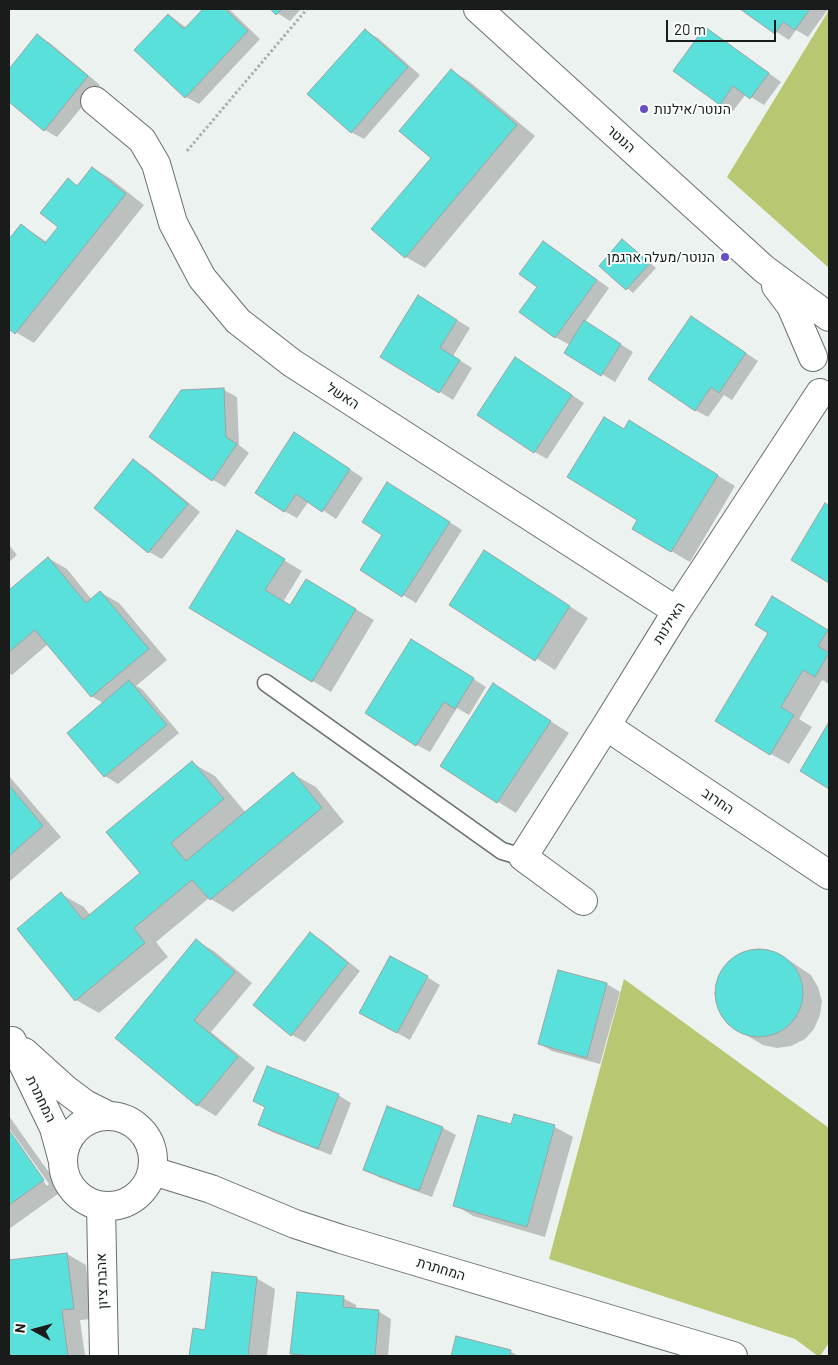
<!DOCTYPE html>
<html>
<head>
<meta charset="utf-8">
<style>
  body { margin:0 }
  #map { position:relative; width:838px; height:1365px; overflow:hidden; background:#ebf2ef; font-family:Barlow,sans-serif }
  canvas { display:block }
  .frame { position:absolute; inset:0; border:10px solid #1a1c1b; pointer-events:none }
  .north { position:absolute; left:10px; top:1305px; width:50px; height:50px; -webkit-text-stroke:4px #fafffd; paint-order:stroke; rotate:277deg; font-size:14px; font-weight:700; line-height:20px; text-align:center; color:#1a1c1b }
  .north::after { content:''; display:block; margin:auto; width:18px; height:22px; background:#1a1c1b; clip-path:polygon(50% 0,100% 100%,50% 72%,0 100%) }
  .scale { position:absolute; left:666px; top:20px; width:110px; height:22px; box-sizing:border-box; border:2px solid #1a1c1b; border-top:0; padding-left:6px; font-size:15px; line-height:18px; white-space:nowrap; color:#1a1c1b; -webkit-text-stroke:4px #fafffd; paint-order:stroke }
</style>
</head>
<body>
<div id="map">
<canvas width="838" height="1365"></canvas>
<div class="frame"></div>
<div class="north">N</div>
<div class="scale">20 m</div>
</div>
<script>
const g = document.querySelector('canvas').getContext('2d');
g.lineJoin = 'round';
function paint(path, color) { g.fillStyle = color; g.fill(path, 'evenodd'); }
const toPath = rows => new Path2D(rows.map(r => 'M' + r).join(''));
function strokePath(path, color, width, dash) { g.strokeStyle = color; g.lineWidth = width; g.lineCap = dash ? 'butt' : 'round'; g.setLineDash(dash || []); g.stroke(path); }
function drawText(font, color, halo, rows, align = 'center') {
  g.font = font + ' Barlow,Heebo,sans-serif'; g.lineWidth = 4; g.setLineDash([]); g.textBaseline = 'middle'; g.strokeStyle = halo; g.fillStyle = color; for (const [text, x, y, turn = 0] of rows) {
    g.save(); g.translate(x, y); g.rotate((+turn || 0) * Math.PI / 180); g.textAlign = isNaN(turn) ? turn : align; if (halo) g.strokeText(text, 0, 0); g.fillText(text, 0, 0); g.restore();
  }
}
paint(toPath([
  [829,10,829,268,727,177],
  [624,979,829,1128,829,1343,820,1356,818,1356,795,1339,549,1259]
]), '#b8c872');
paint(toPath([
  [204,9,229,9,260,39,199,104,186,97,169,15,187,28],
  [271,9,301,9,290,21],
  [742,9,828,9,808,37,796,30,789,40],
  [705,28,718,36,781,82,764,105,746,94,733,111,721,104],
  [365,31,378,38,420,75,364,139,351,132],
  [38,36,50,43,100,85,57,137,45,130,9,100,9,71],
  [452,71,470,82,535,136,425,268,406,257,373,229,433,158],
  [93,168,111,179,144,205,34,343,9,328,9,300,11,297,9,295,9,269,12,265,9,262,9,241,21,225,47,242,60,227,68,180,79,186],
  [623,241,656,268,633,293,600,266],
  [544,243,556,250,609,288,585,322,633,352,615,382,566,352,570,345,555,337,539,287],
  [431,304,470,328,453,356,472,368,453,400,382,356],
  [704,325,758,361,732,400,724,395,708,417,695,410],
  [528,366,584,403,547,459,535,452],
  [224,390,237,397,239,445,249,453,225,487,213,480,182,391],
  [624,430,648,433,735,486,690,562,671,551,639,520],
  [307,441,363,478,336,519,309,501,297,518,284,511],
  [133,461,146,468,200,512,162,559,149,552,95,508],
  [400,491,462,530,416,603,362,570,384,534],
  [825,505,829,507,829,582,792,560],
  [255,543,302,571,283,602,291,607,325,591,374,620,331,692,191,608],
  [9,545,17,555,9,562],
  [48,558,67,569,92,600,100,592,119,603,167,660,136,686,142,689,179,733,118,784,105,776,68,733,103,703,91,696,48,644,12,675,9,673,9,591],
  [503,563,588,618,555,670,451,604],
  [773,598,829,631,829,684,822,680,799,719,812,727,789,764,771,754,770,632],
  [425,648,486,687,469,715,457,708,430,752,417,745],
  [494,685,569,733,516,813,441,766],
  [829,724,829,787,802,771],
  [192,763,215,776,246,813,293,774,316,787,344,822,233,912,209,898,156,942,168,957,99,1013,76,1000,61,894,84,907,90,915,142,873],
  [9,776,61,837,9,882],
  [311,934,323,941,360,971,305,1042,292,1035],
  [196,941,214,951,252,983,211,1032,255,1068,216,1116,197,1105,116,1038],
  [753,950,767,951,781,955,811,975,818,987,822,1001,820,1015,814,1029,805,1039,791,1046,777,1048,763,1045,731,1026,722,1015,716,1001,716,987,720,974,728,963,740,954],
  [559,971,607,984,620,992,600,1064,552,1051,540,1044],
  [427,977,440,985,410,1040,374,1020],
  [338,1095,351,1103,331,1155,272,1132,259,1124],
  [388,1107,443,1128,456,1135,432,1197,378,1177,365,1169],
  [515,1115,555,1127,573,1137,545,1237,473,1216,455,1205,512,1126],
  [9,1116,62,1191,9,1229,9,1132,47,1186,49,1184,9,1128],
  [67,1254,86,1265,92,1319,80,1320,85,1356,9,1356,9,1261],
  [256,1278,275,1289,267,1356,191,1356,194,1329,207,1331],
  [343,1298,356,1305,356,1309,378,1311,391,1319,388,1356,297,1356,292,1353],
  [457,1338,511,1352,519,1356,452,1356]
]), '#0003');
const building = toPath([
  [203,9,225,9,248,31,185,98,134,50,168,14,184,29,203,9],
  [270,9,282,9,276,15,270,9],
  [740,9,810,9,795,30,783,22,775,34,740,9],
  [705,27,769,73,750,99,733,86,720,105,673,71,705,27],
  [365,29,408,67,351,133,307,94,365,29],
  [37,34,88,76,44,131,9,102,9,69,37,34],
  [451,69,517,125,405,258,371,229,431,158,399,131,451,69],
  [92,167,126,194,15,334,9,329,9,267,10,265,9,264,9,239,21,224,45,243,58,227,40,213,68,178,77,186,92,167],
  [622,239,650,263,626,290,599,266,622,239],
  [543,241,597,280,555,338,519,312,537,287,519,274,543,241],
  [418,295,457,320,440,348,460,360,439,393,380,357,418,295],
  [691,316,746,353,719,393,711,387,695,411,648,379,691,316],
  [584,320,621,344,601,376,564,353,584,320],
  [515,357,572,395,534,453,477,415,515,357],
  [224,388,226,437,237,444,212,481,149,437,181,390,224,388],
  [604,417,624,429,629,420,718,475,671,552,632,529,637,520,567,477,604,417],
  [294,432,350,469,322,512,296,494,284,512,255,493,294,432],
  [133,459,188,504,148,553,94,508,133,459],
  [387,482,450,522,402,597,360,570,382,535,362,522,387,482],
  [825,503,829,506,829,583,791,560,825,503],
  [237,530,285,559,265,590,290,605,306,579,356,609,312,682,189,608,237,530],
  [484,550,570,606,535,661,449,605,484,550],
  [48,557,86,603,100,591,149,649,91,697,35,630,9,652,9,590,48,557],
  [772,596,828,630,818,646,829,653,815,677,803,670,781,707,794,715,770,755,715,721,768,633,755,625,772,596],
  [411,639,474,678,455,709,444,702,416,746,365,713,411,639],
  [129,680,167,725,104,777,67,733,129,680],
  [493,683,551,721,497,803,440,766,493,683],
  [829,722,829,789,800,771,829,722],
  [192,761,224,799,171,843,186,861,293,772,322,808,210,900,192,880,134,928,145,943,75,1001,17,929,61,892,83,920,140,873,106,832,192,761],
  [9,785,43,826,9,856,9,785],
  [310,932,348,963,291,1036,253,1005,310,932],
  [196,939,235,972,194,1020,238,1057,197,1106,115,1038,196,939],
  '715 993a44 44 0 1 1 88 0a44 44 0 1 1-88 0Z',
  [390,956,428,976,397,1033,359,1013,390,956],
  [558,970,607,983,587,1058,538,1044,558,970],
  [267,1066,339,1094,318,1149,258,1125,265,1107,253,1101,267,1066],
  [387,1106,443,1127,419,1191,363,1170,387,1106],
  [514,1114,555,1125,527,1227,453,1206,478,1115,511,1124,514,1114],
  [9,1130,44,1180,9,1205,9,1130],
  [67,1253,74,1309,62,1310,68,1356,9,1356,9,1260,67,1253],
  [212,1272,257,1277,248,1356,189,1356,193,1328,205,1330,212,1272],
  [297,1292,344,1296,343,1307,379,1310,375,1356,317,1356,290,1354,297,1292],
  [456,1336,511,1350,510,1356,451,1356,456,1336]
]);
paint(building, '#5ae0db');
strokePath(building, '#9ba3a2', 1);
const lane = toPath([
  [266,683,502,851,523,857]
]);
const street = toPath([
  [478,9,764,269,829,317],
  [95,101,142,140,156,164,173,223,202,278,238,321,292,363,677,611],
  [776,286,791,306,813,357],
  [606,726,829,875],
  [583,901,523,857,606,726,677,611,820,393],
  [12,1041,54,1128,63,1161],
  [24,1052,65,1089,85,1104,109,1116],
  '63 1161a45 45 0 1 1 90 0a45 45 0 1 1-90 0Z',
  [153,1171,211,1189,295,1224,341,1239,733,1356],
  [101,1206,104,1356]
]);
strokePath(lane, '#696f6c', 19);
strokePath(street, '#696f6c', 30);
strokePath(toPath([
  [187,151,307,9]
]), '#aab0ad', 3, [2.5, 2.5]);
strokePath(lane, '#fff', 16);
strokePath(street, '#fff', 28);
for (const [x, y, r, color] of [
  [644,109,5,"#694dc7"],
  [725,257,5,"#694dc7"]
]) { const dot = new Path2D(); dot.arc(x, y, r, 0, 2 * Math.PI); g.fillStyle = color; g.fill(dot); strokePath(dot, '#fafffd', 2); }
drawText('14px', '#1a1c1b', '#fafffd', [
  ["הנוטר/אילנות",654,109],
  ["הנוטר/מעלה ארגמן",715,257,"right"]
], 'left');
drawText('14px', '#1a1c1b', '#fafffd', [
  ["הנוטר",621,139,42],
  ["האשל",343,396,33],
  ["האילנות",669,623,-58],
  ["החרוב",718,801,34],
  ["המחתרת",41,1099,64],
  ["המחתרת",441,1269,17],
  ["אהבת ציון",102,1281,-92]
]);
</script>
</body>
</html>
